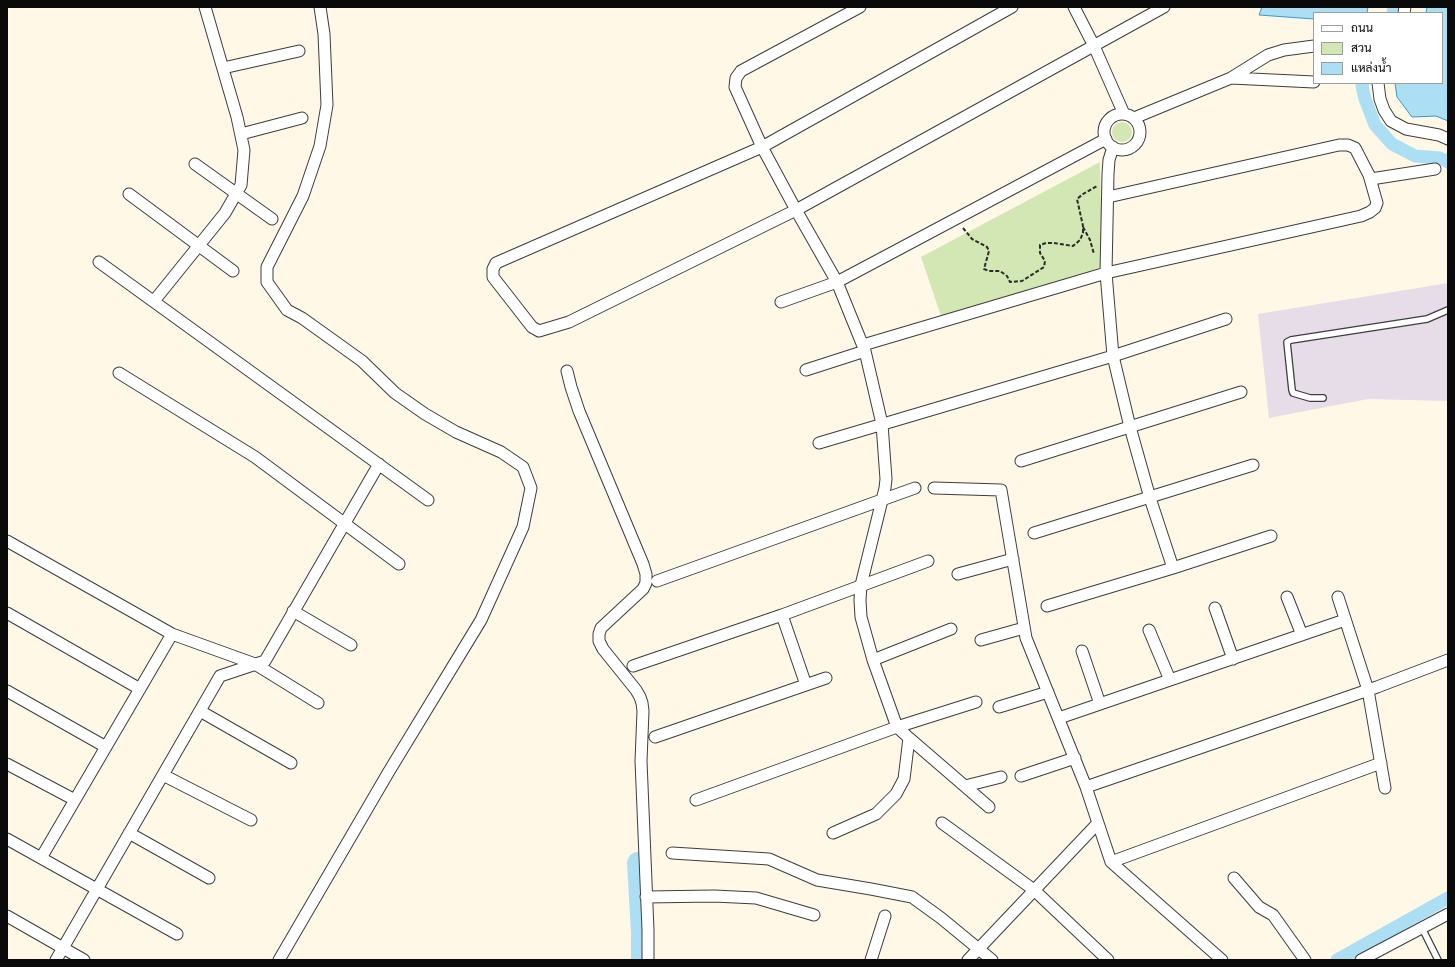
<!DOCTYPE html>
<html>
<head>
<meta charset="utf-8">
<style>
  body { margin:0 }
  #map { position:relative; width:1455px; height:967px; overflow:hidden; background:#fff8e7; font-family:Spectral,Sarabun,serif }
  canvas { display:block }
  .frame { position:absolute; inset:0; border:8px solid #0a0a0a; pointer-events:none }
  .legend { position:absolute; left:1313px; top:12px; width:130px; height:72px; box-sizing:border-box; background:#fff; border:1px solid #9d9d9d; margin:0; padding:5px 7px; list-style:none; font-size:12px; color:#0a0a0a }
  .legend li { display:flex; align-items:center; gap:8px; height:20px }
  .legend b { width:20px; border:1px solid #9d9d9d }
</style>
</head>
<body>
<div id="map">
<canvas width="1455" height="967"></canvas>
<div class="frame"></div>
<ul class="legend">
<li><b style="height:5px;background:#fff"></b>ถนน</li>
<li><b style="height:11px;background:#d2e7b3"></b>สวน</li>
<li><b style="height:11px;background:#addff4"></b>แหล่งน้ำ</li>
</ul>
</div>
<script>
const g = document.querySelector('canvas').getContext('2d');
g.lineJoin = 'round';
function paint(path, color) { g.fillStyle = color; g.fill(path, 'evenodd'); }
const toPath = rows => new Path2D(rows.map(r => 'M' + r).join(''));
function strokePath(path, color, width, dash) { g.strokeStyle = color; g.lineWidth = width; g.lineCap = dash ? 'butt' : 'round'; g.setLineDash(dash || []); g.stroke(path); }
paint(toPath([
  [1448,283,1448,401,1368,399,1269,418,1258,314]
]), '#e7dde9');
paint(toPath([
  '1112 132a10 10 0 1 1 20 0a10 10 0 1 1-20 0Z',
  [1100,162,1102,267,942,319,921,257]
]), '#d2e7b3');
const water = toPath([
  [1262,7,1368,7,1367,13,1314,13,1314,19,1259,15,1262,7],
  [1427,7,1448,7,1448,121,1436,116,1412,117,1397,97,1395,83,1442,83,1442,13,1426,13,1427,7]
]);
paint(water, '#addff4');
strokePath(water, '#369ac9', 1);
strokePath(toPath([
  [1393,13,1394,7],
  [1363,83,1362,86,1365,99,1375,125,1392,144,1415,156,1440,158,1448,162],
  [1337,960,1448,898]
]), '#addff4', 13);
strokePath(toPath([
  [638,863,642,933,642,960]
]), '#addff4', 22);
const lane = toPath([
  [1323,398,1310,398,1293,393,1292,390,1287,342,1291,340,1427,319,1448,310],
  [1422,928,1438,960]
]);
const street = toPath([
  [1012,7,762,147,496,263,493,269,493,277,532,327,539,331,569,322,796,210,1164,7],
  [1074,7,1094,46,1124,114],
  [1404,13,1405,7],
  [223,68,299,51],
  [1231,78,1314,82],
  [1378,83,1380,99,1384,110,1391,121,1406,129,1439,135,1448,139],
  '1104 132a18 18 0 1 1 36 0a18 18 0 1 1-36 0Z',
  [1134,118,1231,78,1268,55,1284,50,1314,46],
  [241,134,302,118],
  [1113,147,1109,160,1108,174,1106,273,1113,356,1130,427,1150,498,1173,568],
  [195,164,272,219],
  [1371,179,1435,169],
  [129,194,233,271],
  [99,262,428,500],
  [154,301,225,213,241,185,244,150,237,117,205,7],
  [781,302,837,282,1106,139],
  [863,345,1106,273,1361,216,1370,212,1375,208,1377,203,1369,175,1355,148,1348,145,1339,145,1108,197],
  [806,370,865,351],
  [567,371,571,387,579,411,643,564,646,574,646,583,643,589,601,628,599,634,599,641,603,649,636,690,640,697,642,703,643,711,641,761,648,930,648,960],
  [119,373,255,457,399,564],
  [819,443,1113,356,1226,319],
  [1021,461,1241,392],
  [934,488,1001,490,1026,638,1086,787,1111,862,1222,960],
  [1034,533,1253,465],
  [7,541,172,634,255,664,318,703],
  [958,574,1013,559],
  [657,581,915,488],
  [1287,597,1302,635],
  [1338,597,1368,690,1385,788],
  [1047,606,1173,568,1271,536],
  [1215,608,1233,659],
  [293,611,351,645],
  [7,613,140,689],
  [782,615,806,685],
  [1149,630,1170,680],
  [981,640,1024,628],
  [1082,651,1100,704],
  [873,660,951,629],
  [633,666,782,615,928,561],
  [7,691,106,747],
  [999,707,1048,692],
  [200,711,291,763],
  [1059,718,1345,620],
  [655,737,826,678],
  [909,738,989,807],
  [7,764,75,800],
  [163,775,251,820],
  [1021,776,1075,758],
  [965,786,1001,777],
  [1086,787,1377,687,1448,660],
  [696,800,897,727,976,702],
  [942,823,1034,890,1108,960],
  [129,833,209,878],
  [833,833,876,814,896,794,904,779,909,738,897,727,873,660,861,617,860,600,861,585,885,488,886,479,882,424,865,351,837,282,796,210,762,147,735,87,736,78,741,71,860,7],
  [7,839,177,934],
  [672,853,769,859,817,880,871,889,912,897,941,918,992,960],
  [41,858,172,634],
  [1111,862,1381,763],
  [1234,878,1259,907,1273,915,1305,960],
  [646,897,714,896,756,898,814,915],
  [7,916,84,960],
  [56,960,220,676,265,661,379,464],
  [279,960,388,773,481,620,523,527,531,488,523,467,501,452,456,432,425,414,395,393,362,361,302,318,287,310,267,282,267,267,303,196,320,146,327,105,324,34,320,7],
  [871,960,885,916],
  [968,960,1098,823],
  [1361,960,1448,914]
]);
strokePath(lane, '#3d3d3d', 8);
strokePath(street, '#3d3d3d', 13);
strokePath(toPath([
  [1083,227,1090,240,1094,254],
  [963,228,972,239,987,247,989,251,984,269,989,271,1000,271,1007,276,1010,282,1022,281,1044,267,1045,261,1040,253,1040,245,1046,243,1054,243,1073,246,1080,240,1083,233,1083,226,1077,199,1083,194,1097,186]
]), '#2c2c2c', 2, [4, 2]);
strokePath(lane, '#fff', 5.5);
strokePath(street, '#fff', 11);
</script>
</body>
</html>
